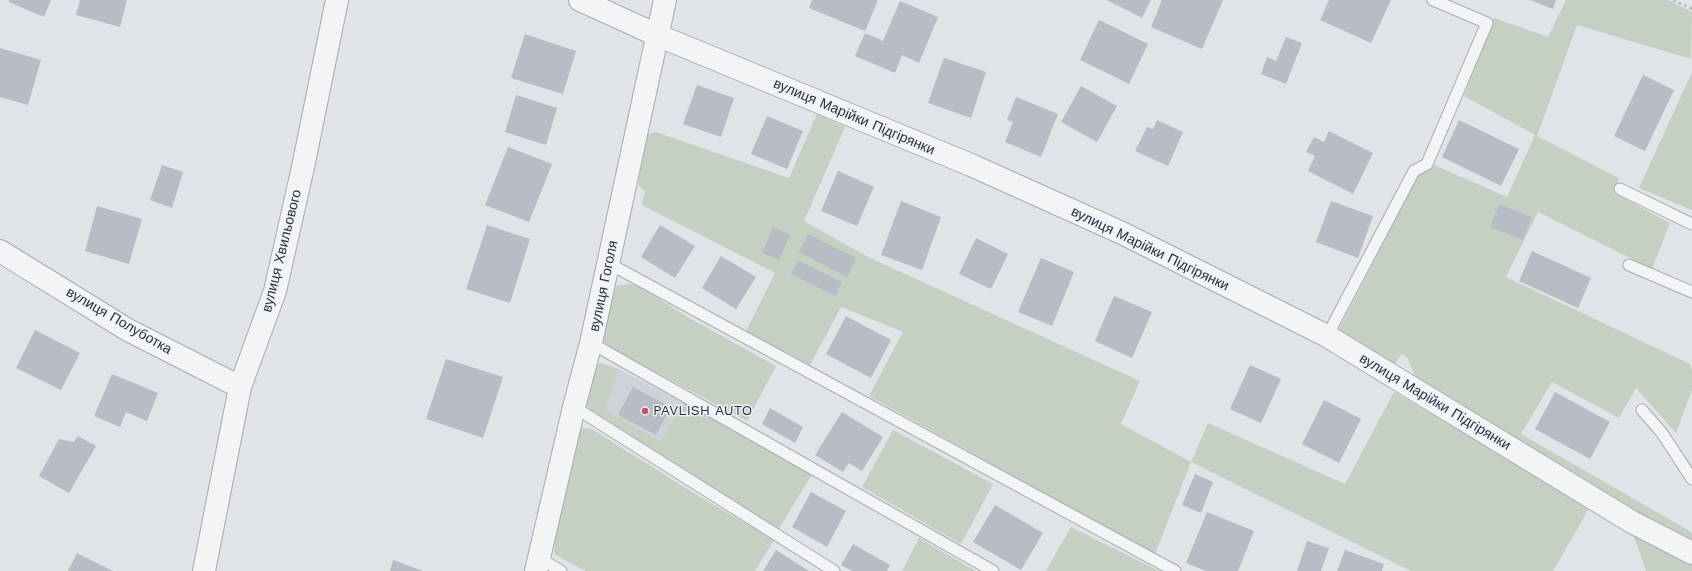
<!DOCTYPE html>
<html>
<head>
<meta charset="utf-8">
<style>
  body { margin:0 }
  canvas { display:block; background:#e0e3e7 }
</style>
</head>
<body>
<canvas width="1692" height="571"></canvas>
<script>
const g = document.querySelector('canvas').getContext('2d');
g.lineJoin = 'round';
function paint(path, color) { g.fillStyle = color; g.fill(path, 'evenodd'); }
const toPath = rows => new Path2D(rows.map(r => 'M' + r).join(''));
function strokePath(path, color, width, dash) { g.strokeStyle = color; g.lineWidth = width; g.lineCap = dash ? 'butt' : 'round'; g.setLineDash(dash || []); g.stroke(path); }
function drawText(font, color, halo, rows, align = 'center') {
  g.font = font + ' "Work Sans",sans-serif'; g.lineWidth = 3; g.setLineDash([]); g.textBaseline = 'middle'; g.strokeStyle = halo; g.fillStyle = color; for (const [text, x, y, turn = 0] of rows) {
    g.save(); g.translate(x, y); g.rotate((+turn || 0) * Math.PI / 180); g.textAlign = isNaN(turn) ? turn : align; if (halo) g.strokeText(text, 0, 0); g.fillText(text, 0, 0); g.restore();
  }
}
paint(toPath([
  [619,369,684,403,660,441,603,409]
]), '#ced2d9');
paint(toPath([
  [1566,0,1668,0,1692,12,1691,59,1577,25,1537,136,1619,178,1614,193,1670,223,1652,269,1538,212,1506,277,1690,364,1692,371,1692,390,1676,433,1636,388,1619,418,1552,382,1521,434,1688,530,1692,533,1692,541,1636,511,1443,398,1416,378,1407,357,1401,354,1394,366,1337,333,1418,176,1424,173,1432,164,1507,197,1535,135,1464,96,1494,18,1548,37],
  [1692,72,1692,210,1639,188],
  [817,114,845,127,804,221,868,257,1140,381,1121,424,1191,462,1208,423,1345,484,1394,392,1590,507,1553,571,1411,571,1191,462,1155,554,869,396,903,332,841,307,810,365,746,331,775,273,642,205,645,191,640,188,638,183,642,161,648,135,652,133,656,132,789,178],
  [629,284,638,286,693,320,776,366,747,421,615,350,604,342,602,332,610,299,617,286],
  [601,363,619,369,604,409,660,441,684,403,812,474,778,530,588,408,585,401,595,365],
  [580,428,592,429,692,492,774,540,755,571,586,571,559,557,554,553,559,507],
  [893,430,993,484,961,544,862,487],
  [1071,527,1159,571,1046,571],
  [1632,531,1692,562,1692,571,1646,571],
  [919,538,976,571,902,571]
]), '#c6d0c2');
paint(toPath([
  [9,0,51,0,44,17,9,2],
  [80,0,127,0,120,27,76,15],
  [812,0,878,0,865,31,809,8],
  [1107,0,1151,0,1142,18],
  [1162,0,1223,0,1202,49,1151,27],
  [1329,0,1391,0,1371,43,1320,20],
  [1530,0,1556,0,1553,9],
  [900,1,938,17,919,63,902,55,895,73,855,56,865,33,883,41],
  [1099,20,1148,44,1129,84,1080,60],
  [525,34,576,51,563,94,511,78],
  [1286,37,1302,43,1286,84,1261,74,1267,57,1276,61],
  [0,48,41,60,28,105,0,97],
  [944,58,986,72,971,118,928,103],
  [1643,75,1674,90,1645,151,1614,136],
  [697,85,734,98,721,137,683,124],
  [1081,86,1117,106,1097,142,1061,122],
  [516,95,557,108,546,145,505,132],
  [1016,97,1058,114,1041,157,1005,142,1013,122,1007,120],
  [767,116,803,131,787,169,751,154],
  [1157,120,1183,132,1168,166,1135,151,1147,127,1153,129],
  [1459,120,1519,149,1501,186,1442,157],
  [1329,131,1373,153,1353,194,1308,171,1315,156,1306,152,1314,137,1324,142],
  [508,147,552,164,529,222,485,205],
  [162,165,183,172,172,208,150,200],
  [838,171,874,187,857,226,821,211],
  [901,201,941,217,922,270,881,255],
  [1331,201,1373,216,1358,258,1316,242],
  [1499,204,1532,217,1523,240,1490,227],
  [97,206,142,219,129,264,85,251],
  [487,225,530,239,510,303,466,289],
  [660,225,695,246,675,278,641,257],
  [773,227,790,235,779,260,762,253],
  [808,234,856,258,847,277,799,252],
  [976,238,1008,254,991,289,959,274],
  [1532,251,1591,278,1578,308,1519,281],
  [721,256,756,277,736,309,702,288],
  [1041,258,1074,272,1052,326,1018,312],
  [798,260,842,282,835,296,791,274],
  [1114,296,1152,312,1132,358,1095,341],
  [846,316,891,340,871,378,826,354],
  [35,330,80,353,61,390,16,368],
  [446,359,503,377,483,438,426,419],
  [1250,365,1281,379,1261,423,1230,409],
  [112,374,158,393,147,421,126,412,120,427,94,416],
  [633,387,671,407,656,435,618,415],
  [1555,392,1610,422,1590,459,1535,429],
  [1324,400,1361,419,1339,463,1302,444],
  [770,408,803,427,795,443,762,424],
  [842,412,883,437,862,471,849,463,843,472,815,455],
  [78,436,96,446,69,493,39,476,59,439,74,442],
  [1195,474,1213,482,1201,513,1182,505],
  [811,492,846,511,827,547,792,527],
  [995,505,1043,533,1021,570,973,542],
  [1207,512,1254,531,1238,571,1206,571,1186,563],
  [1307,541,1329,548,1321,571,1297,571],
  [853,544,890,565,887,571,852,571,841,565],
  [776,550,809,571,763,571],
  [1345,550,1384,564,1382,571,1337,571],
  [77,553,113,571,68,571],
  [393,560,423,571,390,571]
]), '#b8bcc4');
const lane = toPath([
  [1620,189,1692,224],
  [608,263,1175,571],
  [1629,265,1692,292],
  [1327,336,1414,171,1427,164,1487,23,1433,0],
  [591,343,993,571],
  [574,407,834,571],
  [1642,410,1662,433,1692,479],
  [539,558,561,571]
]);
const street = toPath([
  [580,0,657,35,971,165,1122,233,1327,336,1632,522,1692,553],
  [0,251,128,330,240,387],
  [204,571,240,387,275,291,303,167,337,0],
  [536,571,574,407,591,343,665,0]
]);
strokePath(lane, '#a6aab1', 13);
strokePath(street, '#a6aab1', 24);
strokePath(toPath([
  [1673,0,1692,9]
]), '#b6babe', 2.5, [3, 3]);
strokePath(lane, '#f2f4f6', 11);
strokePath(street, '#f2f4f6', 22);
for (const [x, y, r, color] of [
  [645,411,4,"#c05163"]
]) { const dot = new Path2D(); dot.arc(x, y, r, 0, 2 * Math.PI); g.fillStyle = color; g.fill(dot); strokePath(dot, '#eff2f5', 1.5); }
drawText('14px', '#2a313d', '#eff2f5', [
  ["вулиця Марійки Підгірянки",854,117,23],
  ["вулиця Марійки Підгірянки",1150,249,26],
  ["вулиця Хвильового",282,251,-76],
  ["вулиця Гоголя",604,286,-78],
  ["вулиця Полуботка",119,321,30],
  ["вулиця Марійки Підгірянки",1435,402,31]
]);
drawText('14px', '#2a313d', '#eff2f5', [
  ["PAVLISH AUTO",653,411]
], 'left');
</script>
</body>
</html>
